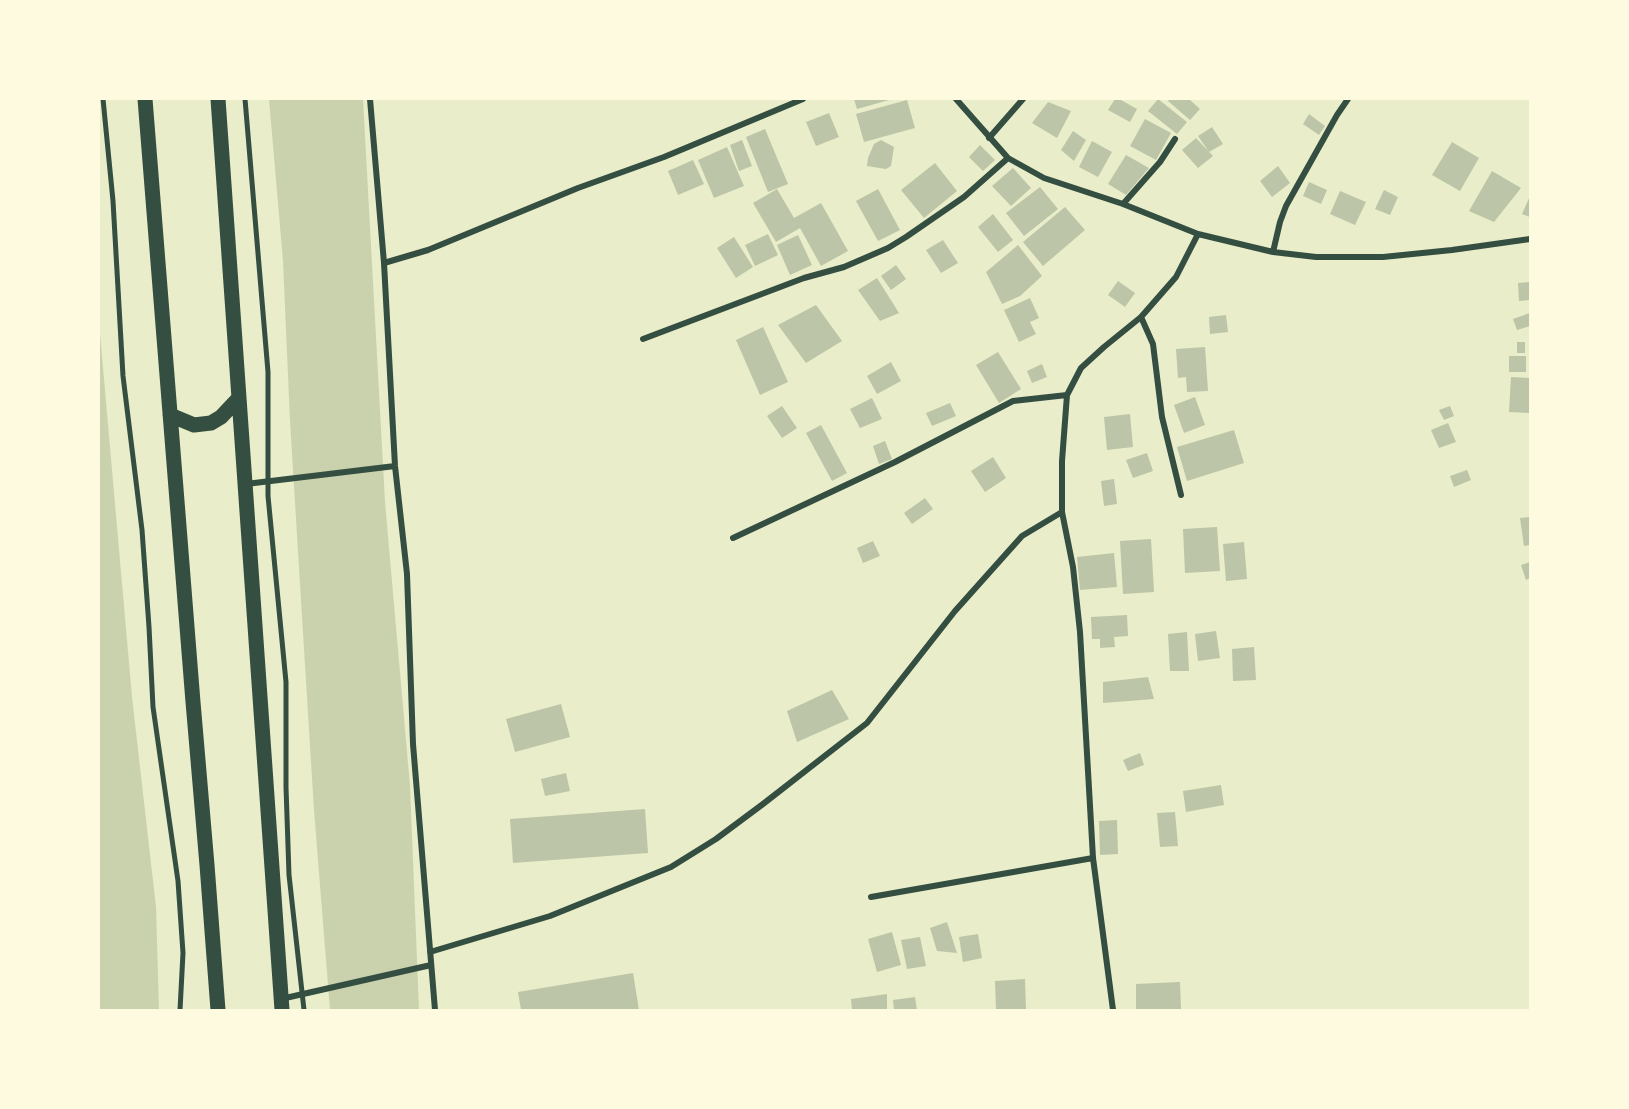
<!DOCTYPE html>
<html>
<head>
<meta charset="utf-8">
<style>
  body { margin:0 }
  #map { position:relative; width:1629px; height:1109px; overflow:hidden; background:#e9edc9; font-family:Helvetica,sans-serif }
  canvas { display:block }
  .frame { position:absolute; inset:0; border:100px solid #fefae0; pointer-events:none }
</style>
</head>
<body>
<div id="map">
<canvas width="1629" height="1109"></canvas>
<div class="frame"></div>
</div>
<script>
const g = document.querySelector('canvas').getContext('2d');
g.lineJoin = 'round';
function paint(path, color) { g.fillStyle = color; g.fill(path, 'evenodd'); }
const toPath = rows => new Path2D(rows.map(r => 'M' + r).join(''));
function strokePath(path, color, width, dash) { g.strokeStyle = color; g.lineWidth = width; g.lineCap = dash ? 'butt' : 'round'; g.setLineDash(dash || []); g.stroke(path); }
paint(toPath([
  [269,99,363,99,385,502,410,786,419,1010,330,1010,314,810,304,649,290,421,283,261],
  [99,322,132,697,156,907,159,1010,99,1010]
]), '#cad2ad');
paint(toPath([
  [854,99,889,99,889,100,857,109],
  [1115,99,1122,99,1121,100,1137,109,1130,122,1108,110],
  [1158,99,1187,122,1177,134,1148,111],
  [1170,99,1189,99,1200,109,1190,120,1168,101],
  [907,100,915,128,864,142,856,114],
  [1048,102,1071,111,1057,138,1032,123],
  [829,113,839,137,816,146,806,122],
  [1309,114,1325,126,1319,135,1303,124],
  [1145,119,1171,133,1156,160,1130,146],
  [1212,127,1223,144,1209,152,1198,136],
  [765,129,788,184,768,192,746,137],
  [1073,131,1086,140,1074,161,1061,150],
  [1196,138,1213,156,1198,168,1182,150],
  [742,140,752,166,739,171,730,145],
  [881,140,894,147,891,166,886,169,867,166,868,158,874,144],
  [1092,141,1112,152,1098,177,1079,167],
  [1452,142,1479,158,1460,191,1432,175],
  [980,145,995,160,983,171,969,157],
  [727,147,744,186,714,198,698,160],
  [1126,155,1149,168,1126,195,1108,184],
  [693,160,704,184,678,195,668,171],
  [935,163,957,191,924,218,901,190],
  [1278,166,1290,183,1272,197,1260,181],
  [1013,168,1031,188,1011,206,992,186],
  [1492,171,1521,188,1494,222,1469,211],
  [1309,182,1327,190,1321,204,1303,196],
  [1040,187,1058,209,1024,236,1006,213],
  [777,189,794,218,821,203,848,251,821,266,800,228,776,242,753,203],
  [878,189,900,230,878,241,856,201],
  [1384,190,1398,197,1390,215,1375,209],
  [1340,191,1366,202,1355,225,1330,214],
  [1530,196,1530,217,1522,214],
  [1065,207,1085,230,1043,266,1023,242],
  [993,214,1013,240,998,252,978,227],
  [768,234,778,255,755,266,745,245],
  [798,235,812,265,790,275,777,245],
  [734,237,753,267,736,278,717,248],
  [943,240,958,263,941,273,926,250],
  [1018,245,1042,276,1020,296,1002,304,986,272],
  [896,265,906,279,891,290,881,276],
  [877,278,899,313,880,321,858,290],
  [1118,281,1135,293,1125,307,1108,295],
  [1530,282,1530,300,1519,301,1518,283],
  [1030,298,1039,318,1030,322,1036,334,1019,342,1004,310],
  [816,305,842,341,806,363,778,325],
  [1530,313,1530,326,1517,330,1513,319],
  [1226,315,1228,332,1210,334,1209,317],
  [763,327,788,382,760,395,736,340],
  [1517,342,1525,342,1525,353,1517,353],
  [1205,347,1208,391,1187,392,1186,377,1178,378,1176,349],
  [998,352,1021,389,999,403,976,365],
  [1509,356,1526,356,1526,372,1509,372],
  [891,362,901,381,877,394,867,376],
  [1042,364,1047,377,1032,383,1027,371],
  [1511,377,1530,378,1530,413,1509,412],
  [1195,397,1205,425,1184,433,1174,405],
  [872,398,882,419,860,428,850,409],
  [950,403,956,416,932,426,926,413],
  [782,406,797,428,782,438,767,416],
  [1450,406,1454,416,1444,420,1439,410],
  [1130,414,1133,447,1107,450,1104,417],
  [1448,423,1456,442,1439,448,1431,430],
  [821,425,847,473,832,481,806,433],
  [1234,430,1244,463,1187,481,1177,447],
  [885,441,892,459,879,464,873,446],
  [1147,453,1153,471,1133,478,1126,460],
  [993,457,1006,478,985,492,971,471],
  [1467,470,1471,480,1454,487,1450,476],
  [1114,479,1117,504,1104,506,1101,481],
  [925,498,933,509,912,524,904,513],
  [1530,517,1530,545,1524,546,1520,518],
  [1217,527,1220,571,1185,573,1183,529],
  [1151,539,1154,592,1123,594,1120,541],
  [873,541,880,556,863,563,857,548],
  [1244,542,1247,579,1226,581,1223,544],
  [1114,553,1117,587,1080,590,1077,557],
  [1530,562,1530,578,1526,580,1521,565],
  [1127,615,1128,636,1114,637,1115,647,1100,648,1100,639,1092,639,1091,617],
  [1216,631,1220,658,1198,661,1195,634],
  [1187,632,1189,671,1170,671,1168,634],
  [1254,647,1256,680,1233,681,1232,649],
  [1148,677,1154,699,1103,703,1103,682],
  [832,690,849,719,797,742,787,711],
  [561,704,570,737,515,752,506,719],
  [1140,753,1144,765,1128,771,1123,760],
  [566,773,570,791,545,796,541,779],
  [1221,785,1224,805,1186,812,1183,791],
  [645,809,648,853,513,863,510,819],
  [1175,812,1178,846,1160,847,1157,813],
  [1117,820,1118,854,1100,855,1099,821],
  [947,922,957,953,937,951,930,928],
  [892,932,901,965,877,972,868,939],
  [978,934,982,958,963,962,959,937],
  [920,937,926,966,907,969,901,940],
  [633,973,639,1010,521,1010,518,992],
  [1025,979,1026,1010,996,1010,995,981],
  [1180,982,1181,1010,1136,1010,1136,984],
  [887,994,887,1010,852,1010,851,999],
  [915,997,917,1010,894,1010,893,1000]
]), '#bcc5a7');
strokePath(toPath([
  [103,99,113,201,123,376,142,530,149,627,153,707,178,881,183,953,180,1010],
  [245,99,268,372,268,496,286,682,286,787,289,875,304,1010]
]), '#344e41', 5);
strokePath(toPath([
  [370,99,384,263,395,466,407,574,413,744,435,1010],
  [956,99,1008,158,1044,178,1123,204,1198,234,1273,252,1316,257,1383,257,1452,250,1530,239],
  [989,138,1023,99],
  [1123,204,1160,162,1175,139],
  [1273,252,1280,222,1286,206,1337,115,1348,99],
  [384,263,428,250,578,188,664,157,803,99],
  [1141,317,1153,344,1162,417,1181,495],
  [643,339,804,278,844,267,888,248,906,237,964,197,1008,158],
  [246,484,395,466],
  [733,538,895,462,1013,401,1067,395],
  [871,897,1093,858],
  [430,952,550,916,671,867,716,839,763,804,867,723,955,611,1022,536,1062,512],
  [281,999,431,965],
  [1113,1010,1093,858,1080,632,1073,567,1062,512,1062,461,1067,395,1081,368,1104,347,1141,317,1176,277,1198,234]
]), '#344e41', 6);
strokePath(toPath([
  [145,99,193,702,207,865,218,1010],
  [218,99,282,1010],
  [170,415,194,425,211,423,221,417,238,399]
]), '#344e41', 15);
</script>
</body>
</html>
